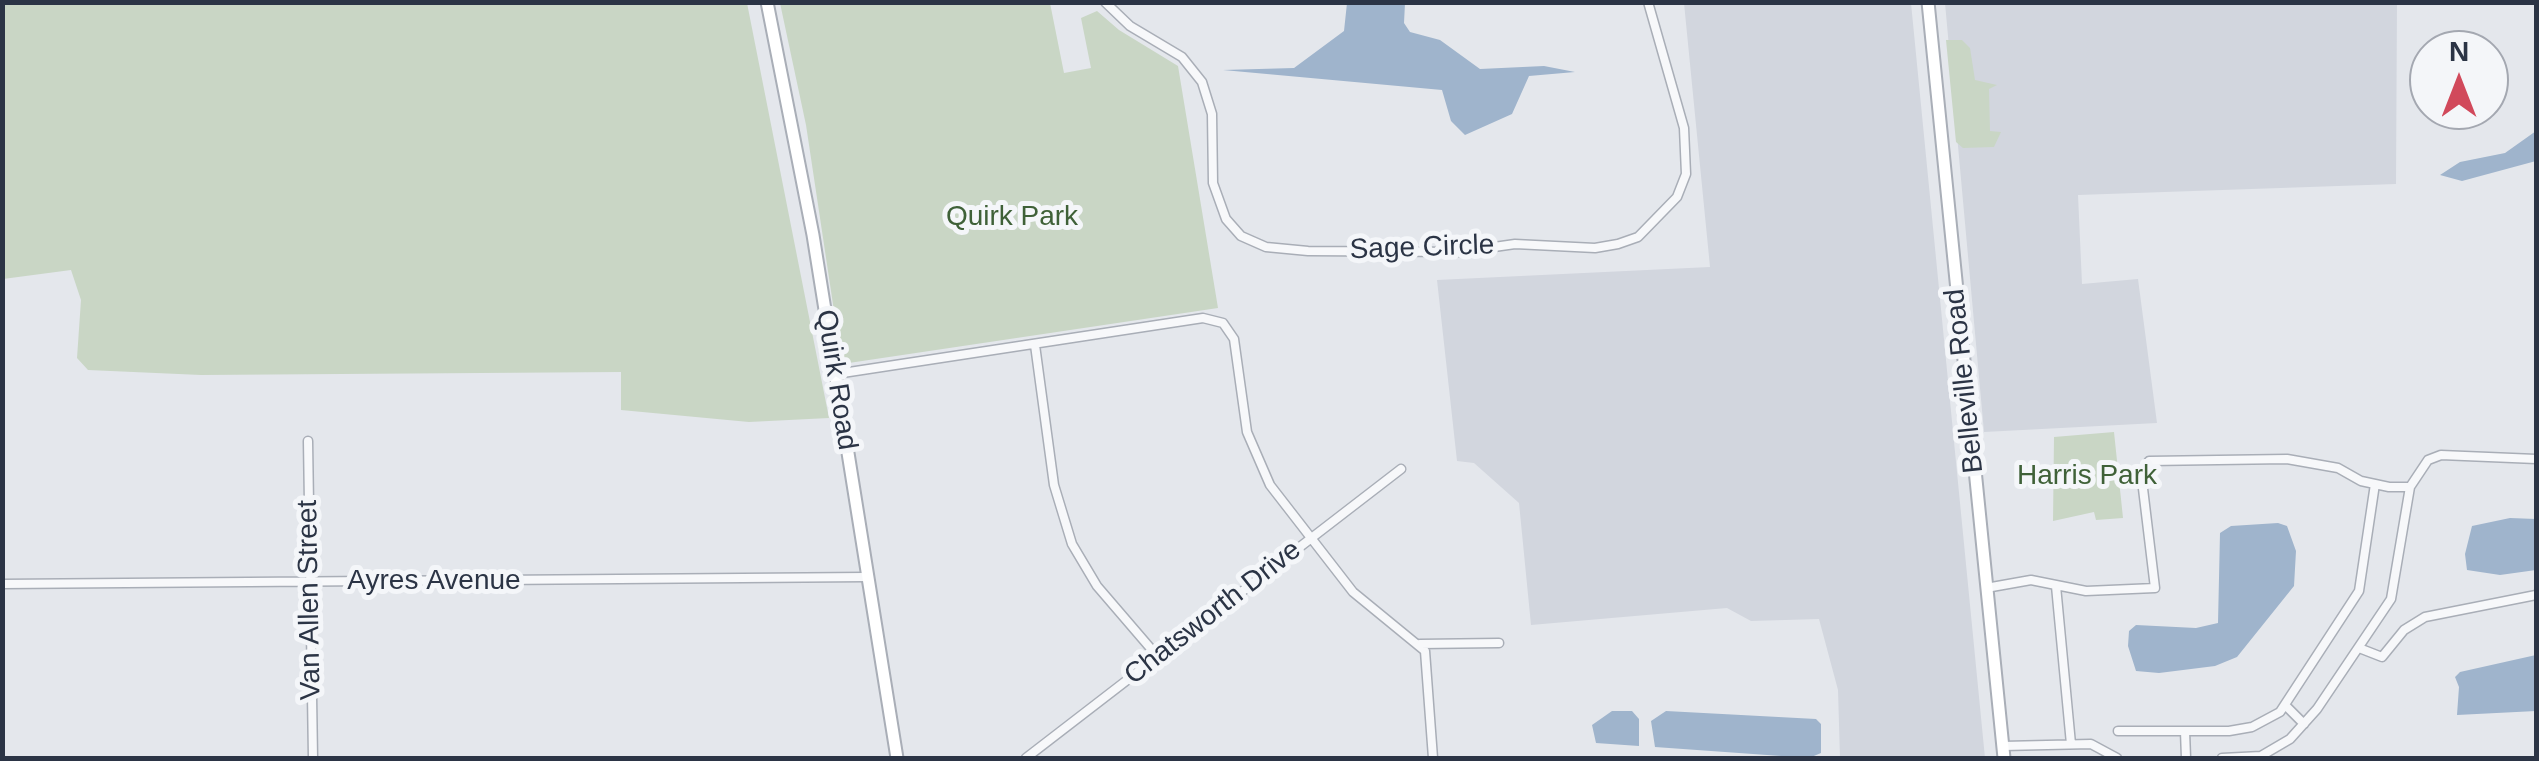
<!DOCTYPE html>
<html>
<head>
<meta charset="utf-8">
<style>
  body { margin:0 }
  #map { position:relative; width:2539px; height:761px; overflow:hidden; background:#e4e7ec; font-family:Helvetica,sans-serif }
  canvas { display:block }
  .frame { position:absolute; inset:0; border:5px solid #2b3445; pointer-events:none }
  .north { position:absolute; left:2409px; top:30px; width:100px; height:100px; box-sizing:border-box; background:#f4f6f9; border:2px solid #a4a8b1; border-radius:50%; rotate:0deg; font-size:28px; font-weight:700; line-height:40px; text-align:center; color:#2b3445 }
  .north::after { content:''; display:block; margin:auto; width:35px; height:45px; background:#d1495b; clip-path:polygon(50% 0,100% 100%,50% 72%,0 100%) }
</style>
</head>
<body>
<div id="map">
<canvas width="2539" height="761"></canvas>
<div class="frame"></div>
<div class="north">N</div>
</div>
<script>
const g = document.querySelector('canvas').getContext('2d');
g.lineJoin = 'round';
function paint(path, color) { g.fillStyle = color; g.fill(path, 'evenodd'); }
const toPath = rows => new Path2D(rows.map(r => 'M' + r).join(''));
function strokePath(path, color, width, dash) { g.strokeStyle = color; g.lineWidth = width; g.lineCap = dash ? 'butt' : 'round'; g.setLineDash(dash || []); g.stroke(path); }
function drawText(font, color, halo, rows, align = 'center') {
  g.font = font + ' Helvetica,sans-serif'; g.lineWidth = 10; g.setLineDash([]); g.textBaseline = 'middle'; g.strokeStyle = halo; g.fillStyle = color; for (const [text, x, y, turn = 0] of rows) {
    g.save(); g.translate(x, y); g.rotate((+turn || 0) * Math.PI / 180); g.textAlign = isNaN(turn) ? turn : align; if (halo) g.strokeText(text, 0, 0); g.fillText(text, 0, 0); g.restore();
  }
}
paint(toPath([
  [1684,3,1911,3,1985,758,1840,758,1838,690,1819,619,1751,621,1727,608,1531,625,1519,503,1474,463,1457,461,1437,280,1710,267],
  [1945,3,2397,3,2396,184,2078,195,2082,284,2138,279,2157,423,1984,432]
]), '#d2d6de');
paint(toPath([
  [2,3,747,3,829,418,749,422,621,410,621,372,201,375,88,370,77,358,81,300,71,270,3,279],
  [780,3,1050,3,1064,73,1091,68,1081,18,1097,11,1119,30,1178,66,1218,308,842,364,806,125],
  [1946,40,1962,40,1970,48,1975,80,1997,85,1989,89,1990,131,2001,132,1994,147,1963,148,1956,142],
  [2114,432,2123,518,2096,520,2094,512,2053,521,2054,437]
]), '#c9d6c5');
paint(toPath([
  [1405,3,1404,23,1410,32,1440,40,1480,69,1544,66,1575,72,1529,76,1512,114,1465,135,1451,121,1442,90,1223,70,1294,68,1344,31,1347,3],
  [2536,131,2536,161,2462,181,2440,175,2460,162,2505,153],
  [2510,518,2536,519,2536,570,2500,575,2467,570,2465,554,2472,526],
  [2278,523,2287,526,2296,551,2294,586,2237,657,2215,666,2159,673,2136,671,2128,646,2129,631,2136,625,2196,628,2218,623,2220,533,2231,526],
  [2536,655,2536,711,2457,715,2459,687,2455,677,2460,672],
  [1612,711,1632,711,1639,719,1639,746,1596,743,1592,725],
  [1666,711,1816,719,1821,724,1821,753,1809,758,1655,747,1651,721]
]), '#9fb4cc');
const street = toPath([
  [1105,2,1130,26,1182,57,1202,82,1212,114,1213,183,1226,219,1241,236,1266,247,1308,251,1459,252,1515,244,1595,248,1618,244,1638,237,1677,197,1686,174,1684,128,1648,2],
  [1035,345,1054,485,1072,544,1097,586,1158,657],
  [836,374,1203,318,1223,323,1234,339,1247,432,1270,485,1353,592,1425,651,1433,758],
  [308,441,313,758],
  [2,584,866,577],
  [2056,586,2071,744],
  [1986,588,2031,580,2086,591,2155,588,2141,472,2149,461,2287,459,2338,468,2361,481,2389,487,2410,487,2428,460,2441,455,2536,459],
  [1420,644,1499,643],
  [2359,648,2382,657,2404,630,2425,617,2536,595],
  [2285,705,2304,724],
  [2118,731,2229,731,2252,727,2280,712,2359,591,2375,484],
  [2185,731,2186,758],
  [2003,746,2091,744,2117,758],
  [1026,758,1401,469],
  [2222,758,2261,756,2290,739,2317,709,2391,599,2410,487]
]);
const secondary = toPath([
  [767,2,813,235,897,758],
  [1928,2,2004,758]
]);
strokePath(street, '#a9aeb7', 11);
strokePath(secondary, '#a9aeb7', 15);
strokePath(street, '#f7f8fa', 8);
strokePath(secondary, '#fff', 11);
drawText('28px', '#3f6138', '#f4f6f9', [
  ["Quirk Park",1012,217],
  ["Harris Park",2087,476]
]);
drawText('28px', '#2b3445', '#f4f6f9', [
  ["Sage Circle",1422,248,-2],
  ["Quirk Road",836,380,81],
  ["Belleville Road",1965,381,-96],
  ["Ayres Avenue",434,581],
  ["Van Allen Street",310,600,-91],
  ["Chatsworth Drive",1213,613,-38]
]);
</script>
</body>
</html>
